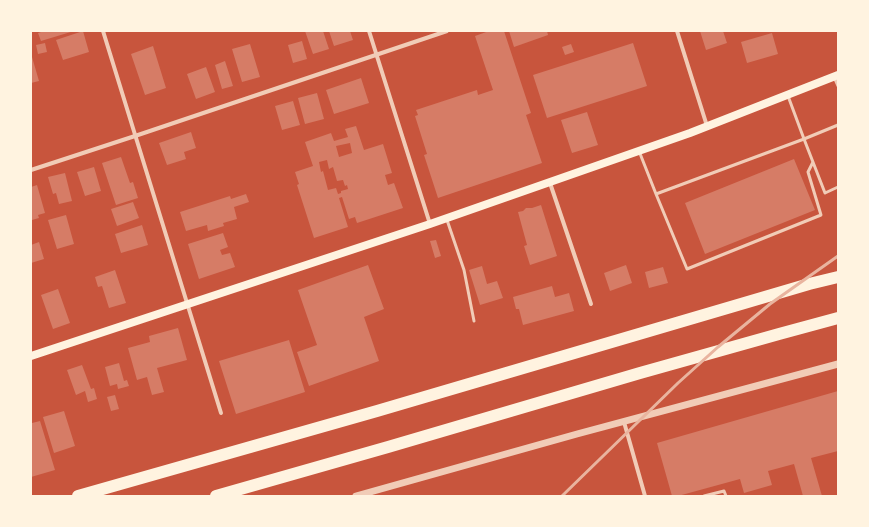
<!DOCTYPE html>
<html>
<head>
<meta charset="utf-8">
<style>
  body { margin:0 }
  #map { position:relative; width:869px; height:527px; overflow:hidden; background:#c8553d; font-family:"Public Sans",sans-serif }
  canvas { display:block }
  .frame { position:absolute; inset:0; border:32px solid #fff3e0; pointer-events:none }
</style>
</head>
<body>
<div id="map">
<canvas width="869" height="527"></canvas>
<div class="frame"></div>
</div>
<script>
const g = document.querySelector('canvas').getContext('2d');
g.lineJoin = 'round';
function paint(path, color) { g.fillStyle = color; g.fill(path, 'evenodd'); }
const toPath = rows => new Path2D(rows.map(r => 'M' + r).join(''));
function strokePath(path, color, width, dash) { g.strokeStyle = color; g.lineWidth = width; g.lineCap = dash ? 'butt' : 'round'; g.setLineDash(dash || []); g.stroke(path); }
paint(toPath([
  [44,31,74,31,41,41,38,33],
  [83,31,89,52,63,60,56,40],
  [305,31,323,31,329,49,313,54],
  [329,31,350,31,353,40,334,46],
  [489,31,504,31,531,113,526,115,542,163,438,198,424,155,427,154,415,116,418,115,416,110,477,90,478,95,493,90,475,36],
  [509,31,547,31,548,35,514,47],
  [700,31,723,31,727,43,706,50],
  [772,33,778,54,747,63,741,42],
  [302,41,307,59,293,63,288,45],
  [45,43,47,52,38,54,36,45],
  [633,43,647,86,547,118,533,75],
  [250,44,260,77,242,82,232,49],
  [571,44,574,52,565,55,562,47],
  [153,46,166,88,145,95,131,54],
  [31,57,32,57,39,81,31,83],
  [225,61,233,86,222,89,215,65],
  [206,67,215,92,196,99,187,74],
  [361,78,369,103,334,114,326,90],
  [317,93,324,119,305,124,298,98],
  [293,101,300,125,282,130,275,106],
  [587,112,598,145,572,153,561,120],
  [356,126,364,150,383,144,392,173,385,175,388,185,394,183,403,208,357,223,355,217,349,219,342,197,339,198,348,227,314,238,297,185,299,184,295,172,313,166,305,142,331,133,334,141,348,137,345,129],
  [350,143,352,153,339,157,336,146],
  [327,160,329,169,333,167,337,181,343,180,345,186,347,185,348,189,341,191,341,193,338,194,336,188,328,190,323,171,321,172,319,162],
  [191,132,196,148,184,152,186,159,167,165,159,143],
  [121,157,130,183,133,182,138,198,116,205,102,163],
  [794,159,815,210,705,254,685,203],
  [94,167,101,191,85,196,77,172],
  [65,173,72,201,59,204,56,193,53,194,48,177],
  [37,185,45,213,38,215,39,218,32,220,31,217,31,187],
  [246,194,249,202,234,207,237,219,223,223,224,226,208,231,207,225,186,231,180,212,230,196,231,199],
  [133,202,139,218,117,226,111,209],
  [541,205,557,256,530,265,524,246,527,245,518,212,523,211,526,208,532,208],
  [66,215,74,244,57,249,48,220],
  [142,225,148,245,121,253,115,234],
  [223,233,228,247,220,250,222,255,230,253,235,267,199,279,188,244],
  [436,240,441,256,435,258,430,241],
  [39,242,44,259,31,263,31,245],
  [368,265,384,309,364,317,379,361,309,386,297,352,317,345,298,290],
  [626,265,632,283,610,291,604,273],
  [482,266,487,284,497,281,503,298,480,305,469,270],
  [663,267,668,283,649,288,645,272],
  [115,270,126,303,109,308,102,286,98,287,95,277],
  [552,286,555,297,569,293,574,311,523,325,519,309,516,309,513,297],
  [58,289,70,323,53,329,41,295],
  [178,328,187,360,157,368,164,392,152,395,147,377,137,380,128,348,150,342,149,336],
  [289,340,305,392,236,414,219,361],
  [119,363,124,381,127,380,129,386,118,389,117,384,110,386,105,367],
  [82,365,91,389,94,388,97,399,88,402,85,391,76,395,67,370],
  [838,391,838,451,811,458,822,496,803,496,794,464,768,471,772,485,744,493,740,479,678,496,672,496,657,443],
  [115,395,119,409,111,411,107,397],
  [64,411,75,446,54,453,43,417],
  [31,419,32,423,40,421,55,470,31,477]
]), '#d67c66');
strokePath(toPath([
  [834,77,838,86],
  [838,125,804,139,825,193,838,187],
  [639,151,656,194,804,139,788,96],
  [656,194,687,269,821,215,808,172,813,162],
  [447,220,464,270,474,321],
  [704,496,724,491,726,496]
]), '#f1ccb7', 3);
strokePath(toPath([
  [103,31,221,413],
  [369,31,430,224],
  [677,31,707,126],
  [31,170,135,136,447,31],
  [550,183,591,304],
  [624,422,645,496]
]), '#f1ccb7', 4);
strokePath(toPath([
  [356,496,577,434,838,364]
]), '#f1ccb7', 7);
strokePath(toPath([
  [31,356,430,224,690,133,838,75]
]), '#fff3e0', 8);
strokePath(toPath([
  [78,496,377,411,809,284,838,277],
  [216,496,388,447,640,373,779,334,838,318]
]), '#fff3e0', 12);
strokePath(toPath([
  [562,496,678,383,718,347,770,304,838,256]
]), '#e9b49f', 3);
</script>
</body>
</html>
